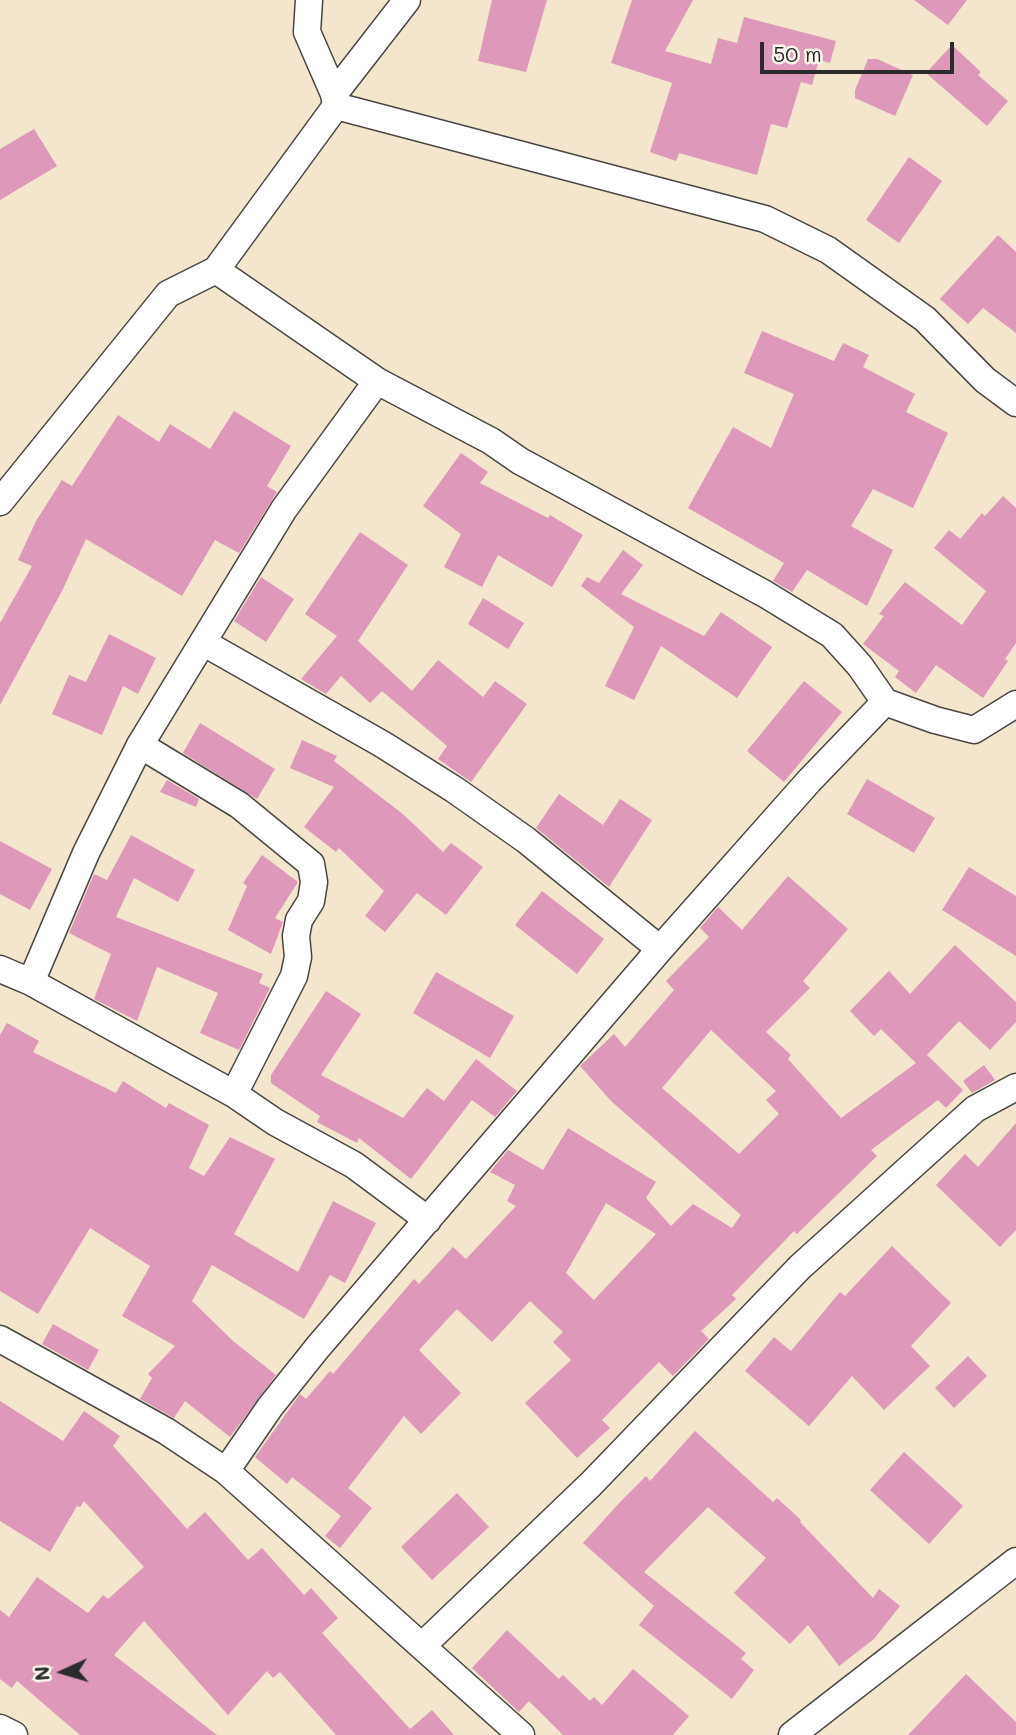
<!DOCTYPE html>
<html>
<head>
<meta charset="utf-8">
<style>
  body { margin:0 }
  #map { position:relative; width:1016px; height:1735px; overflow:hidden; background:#f3e6cc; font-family:Mali,sans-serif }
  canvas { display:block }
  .north { position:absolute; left:28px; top:1637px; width:70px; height:70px; -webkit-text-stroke:5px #fbf7ec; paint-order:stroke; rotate:266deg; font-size:19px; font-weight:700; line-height:28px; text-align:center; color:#2b2b2b }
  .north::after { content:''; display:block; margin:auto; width:24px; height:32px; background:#2b2b2b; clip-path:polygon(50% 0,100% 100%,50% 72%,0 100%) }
  .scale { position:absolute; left:760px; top:42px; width:194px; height:32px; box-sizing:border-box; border:4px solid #2b2b2b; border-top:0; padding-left:9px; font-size:21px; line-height:24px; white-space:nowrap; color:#2b2b2b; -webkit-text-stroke:5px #fbf7ec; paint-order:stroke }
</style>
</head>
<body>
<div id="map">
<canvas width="1016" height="1735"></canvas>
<div class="north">N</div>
<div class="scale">50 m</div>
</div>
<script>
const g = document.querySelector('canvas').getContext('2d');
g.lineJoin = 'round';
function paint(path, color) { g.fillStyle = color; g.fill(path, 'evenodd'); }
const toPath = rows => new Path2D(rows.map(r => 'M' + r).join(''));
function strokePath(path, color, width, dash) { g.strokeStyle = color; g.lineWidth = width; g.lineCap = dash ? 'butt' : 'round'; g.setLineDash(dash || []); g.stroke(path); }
paint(toPath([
  [492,0,547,0,526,72,478,61],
  [632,0,693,0,665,51,711,64,718,38,737,43,744,17,836,41,830,63,819,60,812,85,801,82,787,128,771,124,757,175,679,153,676,161,650,152,672,83,611,63],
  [914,0,967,0,948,25],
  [952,45,981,72,978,75,1008,101,987,126,926,73],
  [868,59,877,59,913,75,895,116,855,98,855,90],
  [34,129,57,166,0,200,0,149],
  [909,157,942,181,899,243,866,220],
  [998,235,1016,252,1016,333,983,308,968,324,940,299],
  [762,331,834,361,843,343,869,355,863,367,915,394,906,412,948,433,913,508,873,489,851,526,893,550,867,606,807,570,792,592,773,581,784,563,688,508,733,427,771,448,794,394,744,373],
  [234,411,291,446,267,486,277,492,239,553,215,540,182,596,86,539,62,591,0,705,0,623,32,566,18,560,36,521,62,480,72,486,118,415,159,442,170,424,210,449],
  [461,453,488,472,480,483,548,518,550,515,583,535,552,587,498,555,482,587,444,567,461,534,423,506],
  [1003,496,1016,508,1016,643,1005,659,1008,661,983,698,936,665,916,693,895,677,899,671,863,644,884,616,879,614,905,582,962,625,986,591,934,548,949,530,960,539,982,513,985,516],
  [360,532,408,565,358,641,412,691,438,660,483,697,495,681,527,704,471,782,438,759,447,746,382,691,370,703,341,676,326,694,301,679,337,636,305,614],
  [623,550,643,565,621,594,704,636,721,612,772,647,737,698,661,646,634,700,605,686,634,627,581,586,587,577,599,583],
  [261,577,294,599,266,642,234,621],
  [483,598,524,623,508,649,468,624],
  [109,634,156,658,138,694,123,686,102,735,52,714,69,675,86,682],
  [804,681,842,712,784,782,747,751],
  [200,723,275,769,257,799,183,753],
  [302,740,337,756,334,761,404,815,443,852,451,843,483,867,446,915,417,893,385,932,365,916,384,891,339,848,336,852,304,827,334,787,290,768],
  [867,779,935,818,914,853,847,814],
  [167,780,199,799,196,807,160,792],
  [559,794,603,825,620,799,652,820,609,887,536,828],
  [131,835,195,870,178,902,134,878,116,917,263,974,259,983,270,988,239,1050,200,1033,218,993,157,967,137,1021,94,999,111,954,69,933,94,874,107,880],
  [0,841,52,869,30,910,0,894],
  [262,855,298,882,275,918,283,922,271,954,228,930,247,886,243,883],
  [969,867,1016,896,1016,956,942,910],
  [788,876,848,929,803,981,810,988,766,1032,791,1055,788,1059,841,1118,916,1063,881,1029,874,1036,850,1011,889,971,910,994,955,945,1016,1002,1016,1022,990,1050,959,1021,927,1055,963,1090,946,1108,938,1100,871,1150,877,1156,797,1234,794,1231,732,1295,736,1299,701,1331,709,1339,673,1376,659,1362,602,1420,610,1428,577,1458,525,1403,571,1360,553,1342,563,1332,530,1301,492,1342,457,1309,419,1350,461,1393,421,1434,404,1416,348,1488,372,1508,340,1548,325,1536,341,1516,292,1477,287,1484,255,1457,300,1394,306,1399,330,1371,333,1374,414,1279,419,1284,453,1247,466,1259,516,1206,507,1201,515,1185,490,1172,508,1150,543,1170,568,1128,656,1182,646,1198,671,1226,693,1204,732,1228,741,1215,611,1101,580,1066,614,1034,625,1047,674,990,666,981,709,937,700,928,718,907,742,930],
  [711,1030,776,1091,766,1100,779,1114,739,1154,662,1088],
  [606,1203,656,1234,594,1300,566,1273],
  [542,891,604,939,577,974,515,925],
  [436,972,514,1016,490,1058,413,1013],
  [326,991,361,1014,321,1075,403,1118,427,1088,444,1101,476,1059,517,1091,495,1117,472,1100,411,1179,359,1138,357,1143,317,1122,320,1116,271,1083,271,1075],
  [7,1023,39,1041,33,1052,116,1093,123,1081,166,1108,169,1103,209,1125,189,1168,204,1176,230,1137,275,1159,234,1234,298,1272,333,1201,376,1223,345,1283,330,1275,304,1319,212,1265,192,1301,233,1341,276,1375,230,1437,185,1401,174,1418,140,1399,152,1378,148,1374,175,1346,122,1316,150,1266,90,1228,38,1314,0,1291,0,1035],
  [984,1065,995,1080,972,1093,963,1081],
  [1016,1123,1016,1230,1000,1247,936,1185,965,1154,978,1167],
  [892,1246,951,1303,911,1346,930,1366,884,1410,852,1376,809,1426,745,1371,774,1337,791,1351,840,1292,845,1296],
  [53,1324,99,1350,88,1370,42,1344],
  [968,1356,987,1376,954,1408,935,1388],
  [0,1401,63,1441,84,1411,120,1436,113,1446,187,1529,205,1512,248,1560,262,1548,304,1595,311,1588,338,1618,322,1633,410,1729,432,1710,454,1735,336,1735,280,1672,273,1678,267,1671,228,1715,144,1621,114,1655,217,1735,80,1735,17,1681,12,1688,0,1679,0,1610,9,1617,37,1577,88,1613,103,1595,108,1599,144,1567,84,1501,80,1507,77,1506,50,1552,0,1521],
  [695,1431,773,1502,777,1498,801,1520,800,1522,873,1598,879,1589,900,1606,874,1639,839,1666,808,1625,790,1644,734,1593,766,1558,708,1507,644,1572,746,1653,741,1659,754,1670,732,1699,639,1625,654,1606,583,1543,620,1502,646,1476,650,1481],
  [904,1452,963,1506,929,1544,870,1490],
  [457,1493,489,1527,432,1580,401,1547],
  [507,1630,559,1679,563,1675,590,1701,594,1697,602,1705,633,1669,689,1716,673,1735,563,1735,529,1701,519,1712,472,1668],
  [966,1674,1016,1722,1016,1735,908,1735]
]), '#de98ba');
const street = toPath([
  [309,0,307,32,334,94],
  [336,106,765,219,828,250,925,319,985,380,1016,403],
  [216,270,377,381,491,441,520,461,765,594,832,635,860,666,885,702,935,720,974,730,1016,704],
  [0,502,168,294,216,270,336,106,334,94,407,0],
  [204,643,382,744,455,790,526,840,660,949],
  [140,745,239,805,311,864,314,882,311,901,299,920,296,936,298,957,294,976,234,1094],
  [0,969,31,982,234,1094,275,1122,354,1165,428,1220],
  [31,982,86,853,140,745,284,509,377,381],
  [0,1339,166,1431,226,1471,521,1735],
  [226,1471,270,1407,318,1347,660,949,809,781,885,702],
  [422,1646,591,1484,800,1267,975,1109,1016,1087],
  [0,1728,14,1735],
  [792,1735,1016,1561]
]);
strokePath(street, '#494743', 29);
strokePath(street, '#fff', 26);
</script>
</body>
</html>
